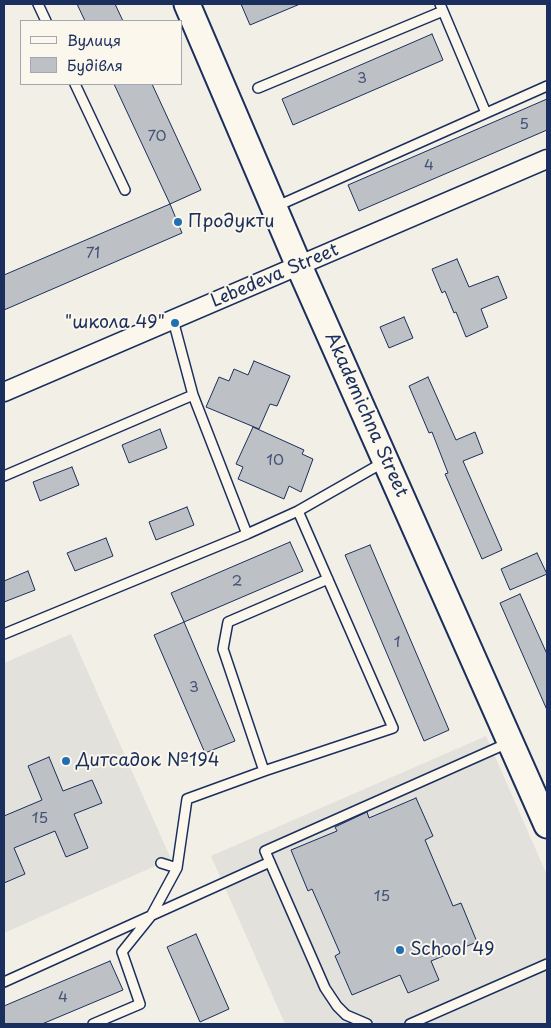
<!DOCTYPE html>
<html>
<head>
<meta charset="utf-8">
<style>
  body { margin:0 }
  #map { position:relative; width:551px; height:1028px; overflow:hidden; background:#f2efe6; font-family:"Playpen Sans",sans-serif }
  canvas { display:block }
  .frame { position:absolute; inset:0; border:5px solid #1b2f5e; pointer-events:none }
  .legend { position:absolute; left:20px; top:20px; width:162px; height:65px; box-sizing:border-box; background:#fbf7ec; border:1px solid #a1a7b3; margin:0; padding:6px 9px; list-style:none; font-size:15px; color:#1b2f5e }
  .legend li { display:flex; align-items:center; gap:10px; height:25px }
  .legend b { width:25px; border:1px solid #a1a7b3 }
</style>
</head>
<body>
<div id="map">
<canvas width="551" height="1028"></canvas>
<div class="frame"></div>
<ul class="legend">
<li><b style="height:6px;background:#fbf7ec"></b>Вулиця</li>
<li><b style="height:14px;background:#bdc0c4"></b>Будівля</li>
</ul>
</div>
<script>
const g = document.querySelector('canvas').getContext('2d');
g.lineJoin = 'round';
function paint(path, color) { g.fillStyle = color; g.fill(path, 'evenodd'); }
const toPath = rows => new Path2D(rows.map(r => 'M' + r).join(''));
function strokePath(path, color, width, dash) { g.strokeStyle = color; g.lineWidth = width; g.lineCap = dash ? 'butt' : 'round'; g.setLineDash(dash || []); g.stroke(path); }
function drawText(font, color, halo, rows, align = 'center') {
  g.font = font + ' "Playpen Sans",sans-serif'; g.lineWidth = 4; g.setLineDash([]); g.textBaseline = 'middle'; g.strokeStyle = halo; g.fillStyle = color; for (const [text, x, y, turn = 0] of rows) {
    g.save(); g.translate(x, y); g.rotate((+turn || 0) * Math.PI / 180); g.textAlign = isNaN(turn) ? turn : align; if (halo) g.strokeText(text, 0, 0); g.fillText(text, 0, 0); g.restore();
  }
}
paint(toPath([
  [71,634,171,859,4,933,4,663],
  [486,736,547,875,547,1024,285,1024,211,856]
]), '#e2e1dc');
const building = toPath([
  [77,4,115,4,123,21,85,21,77,4],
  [241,4,300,4,250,25,241,4],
  [432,34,443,60,293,125,282,99,432,34],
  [114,84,152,84,201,190,170,204,114,84],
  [547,99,547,130,359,211,348,185,547,99],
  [170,204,182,233,4,310,4,275,170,204],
  [457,259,469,287,498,276,507,298,481,309,488,327,466,337,456,312,454,313,445,291,442,293,432,269,457,259],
  [404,317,413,338,389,348,380,327,404,317],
  [254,361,290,376,277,406,270,404,259,429,206,407,219,377,229,381,234,369,248,375,254,361],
  [428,377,456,440,475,432,483,453,463,461,502,550,482,559,445,474,448,473,432,432,429,433,409,386,428,377],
  [253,427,304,450,302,454,313,459,301,492,289,486,284,499,238,479,243,467,236,464,253,427],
  [160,429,167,448,129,463,122,445,160,429],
  [72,467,79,485,40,501,33,482,72,467],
  [187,507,194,525,156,540,149,522,187,507],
  [106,538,113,556,75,571,67,553,106,538],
  [290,542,303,571,184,622,171,593,290,542],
  [370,545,449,730,424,741,345,555,370,545],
  [537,553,547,574,510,590,501,569,537,553],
  [28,571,35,590,4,602,4,581,28,571],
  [520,594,547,654,547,710,500,603,520,594],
  [184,622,235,741,205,753,154,635,184,622],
  [49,757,63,791,92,780,102,803,74,814,88,848,66,857,55,831,14,848,25,874,4,883,4,816,42,800,28,766,49,757],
  [416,798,433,836,425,840,453,906,461,903,477,942,431,961,439,980,408,993,400,975,352,995,335,956,340,953,312,889,308,891,291,850,337,831,335,827,367,812,369,818,416,798],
  [196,934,229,1009,200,1022,167,947,196,934],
  [110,961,123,990,42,1024,4,1024,4,1006,110,961]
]);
paint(building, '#bdc0c4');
strokePath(building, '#1b2f5e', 1);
const service = toPath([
  [38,4,46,21],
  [440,4,486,113],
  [75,84,125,190],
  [258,88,443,11],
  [275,207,547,86],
  [173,320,193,395,247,534,298,511],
  [4,476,193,395],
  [328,579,228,622,223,649,264,771,393,728,298,511,384,462],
  [4,634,247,534],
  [161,863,177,868],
  [4,982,270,862],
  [93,1024,140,1004,122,952,151,916,177,868,187,799,264,771],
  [367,1024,346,1015,337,1006,325,988,265,851,508,743],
  [410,1024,547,964]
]);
const minor = toPath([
  [4,392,547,159]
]);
const secondary = toPath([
  [187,4,299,266,547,825]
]);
strokePath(service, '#1b2f5e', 12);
strokePath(minor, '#1b2f5e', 21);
strokePath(secondary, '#1b2f5e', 29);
strokePath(service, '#fbf7ec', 9);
strokePath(minor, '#fbf7ec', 18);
strokePath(secondary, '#fbf7ec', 25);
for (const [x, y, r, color] of [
  [178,222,5,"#1f6fb2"],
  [175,323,5,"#1f6fb2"],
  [66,761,5,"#1f6fb2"],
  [400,950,5,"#1f6fb2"]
]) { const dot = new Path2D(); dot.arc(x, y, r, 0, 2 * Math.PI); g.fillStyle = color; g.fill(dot); strokePath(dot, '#fbf7ec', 2); }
drawText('15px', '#445378', null, [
  ["3",362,79],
  ["5",524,125],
  ["70",157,137],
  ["4",429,166],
  ["71",93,254],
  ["10",275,461],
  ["2",237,582],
  ["1",397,643],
  ["3",194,688],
  ["15",40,819],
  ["15",382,897],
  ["4",63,998]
]);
drawText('18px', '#1b2f5e', '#fbf7ec', [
  ["Продукти",188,222],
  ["\"школа 49\"",165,323,"right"],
  ["Дитсадок №194",76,761],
  ["School 49",410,950]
], 'left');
drawText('18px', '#1b2f5e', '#fbf7ec', [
  ["Lebedeva Street",275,276,-23],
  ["Akademichna Street",366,415,66]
]);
</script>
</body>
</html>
